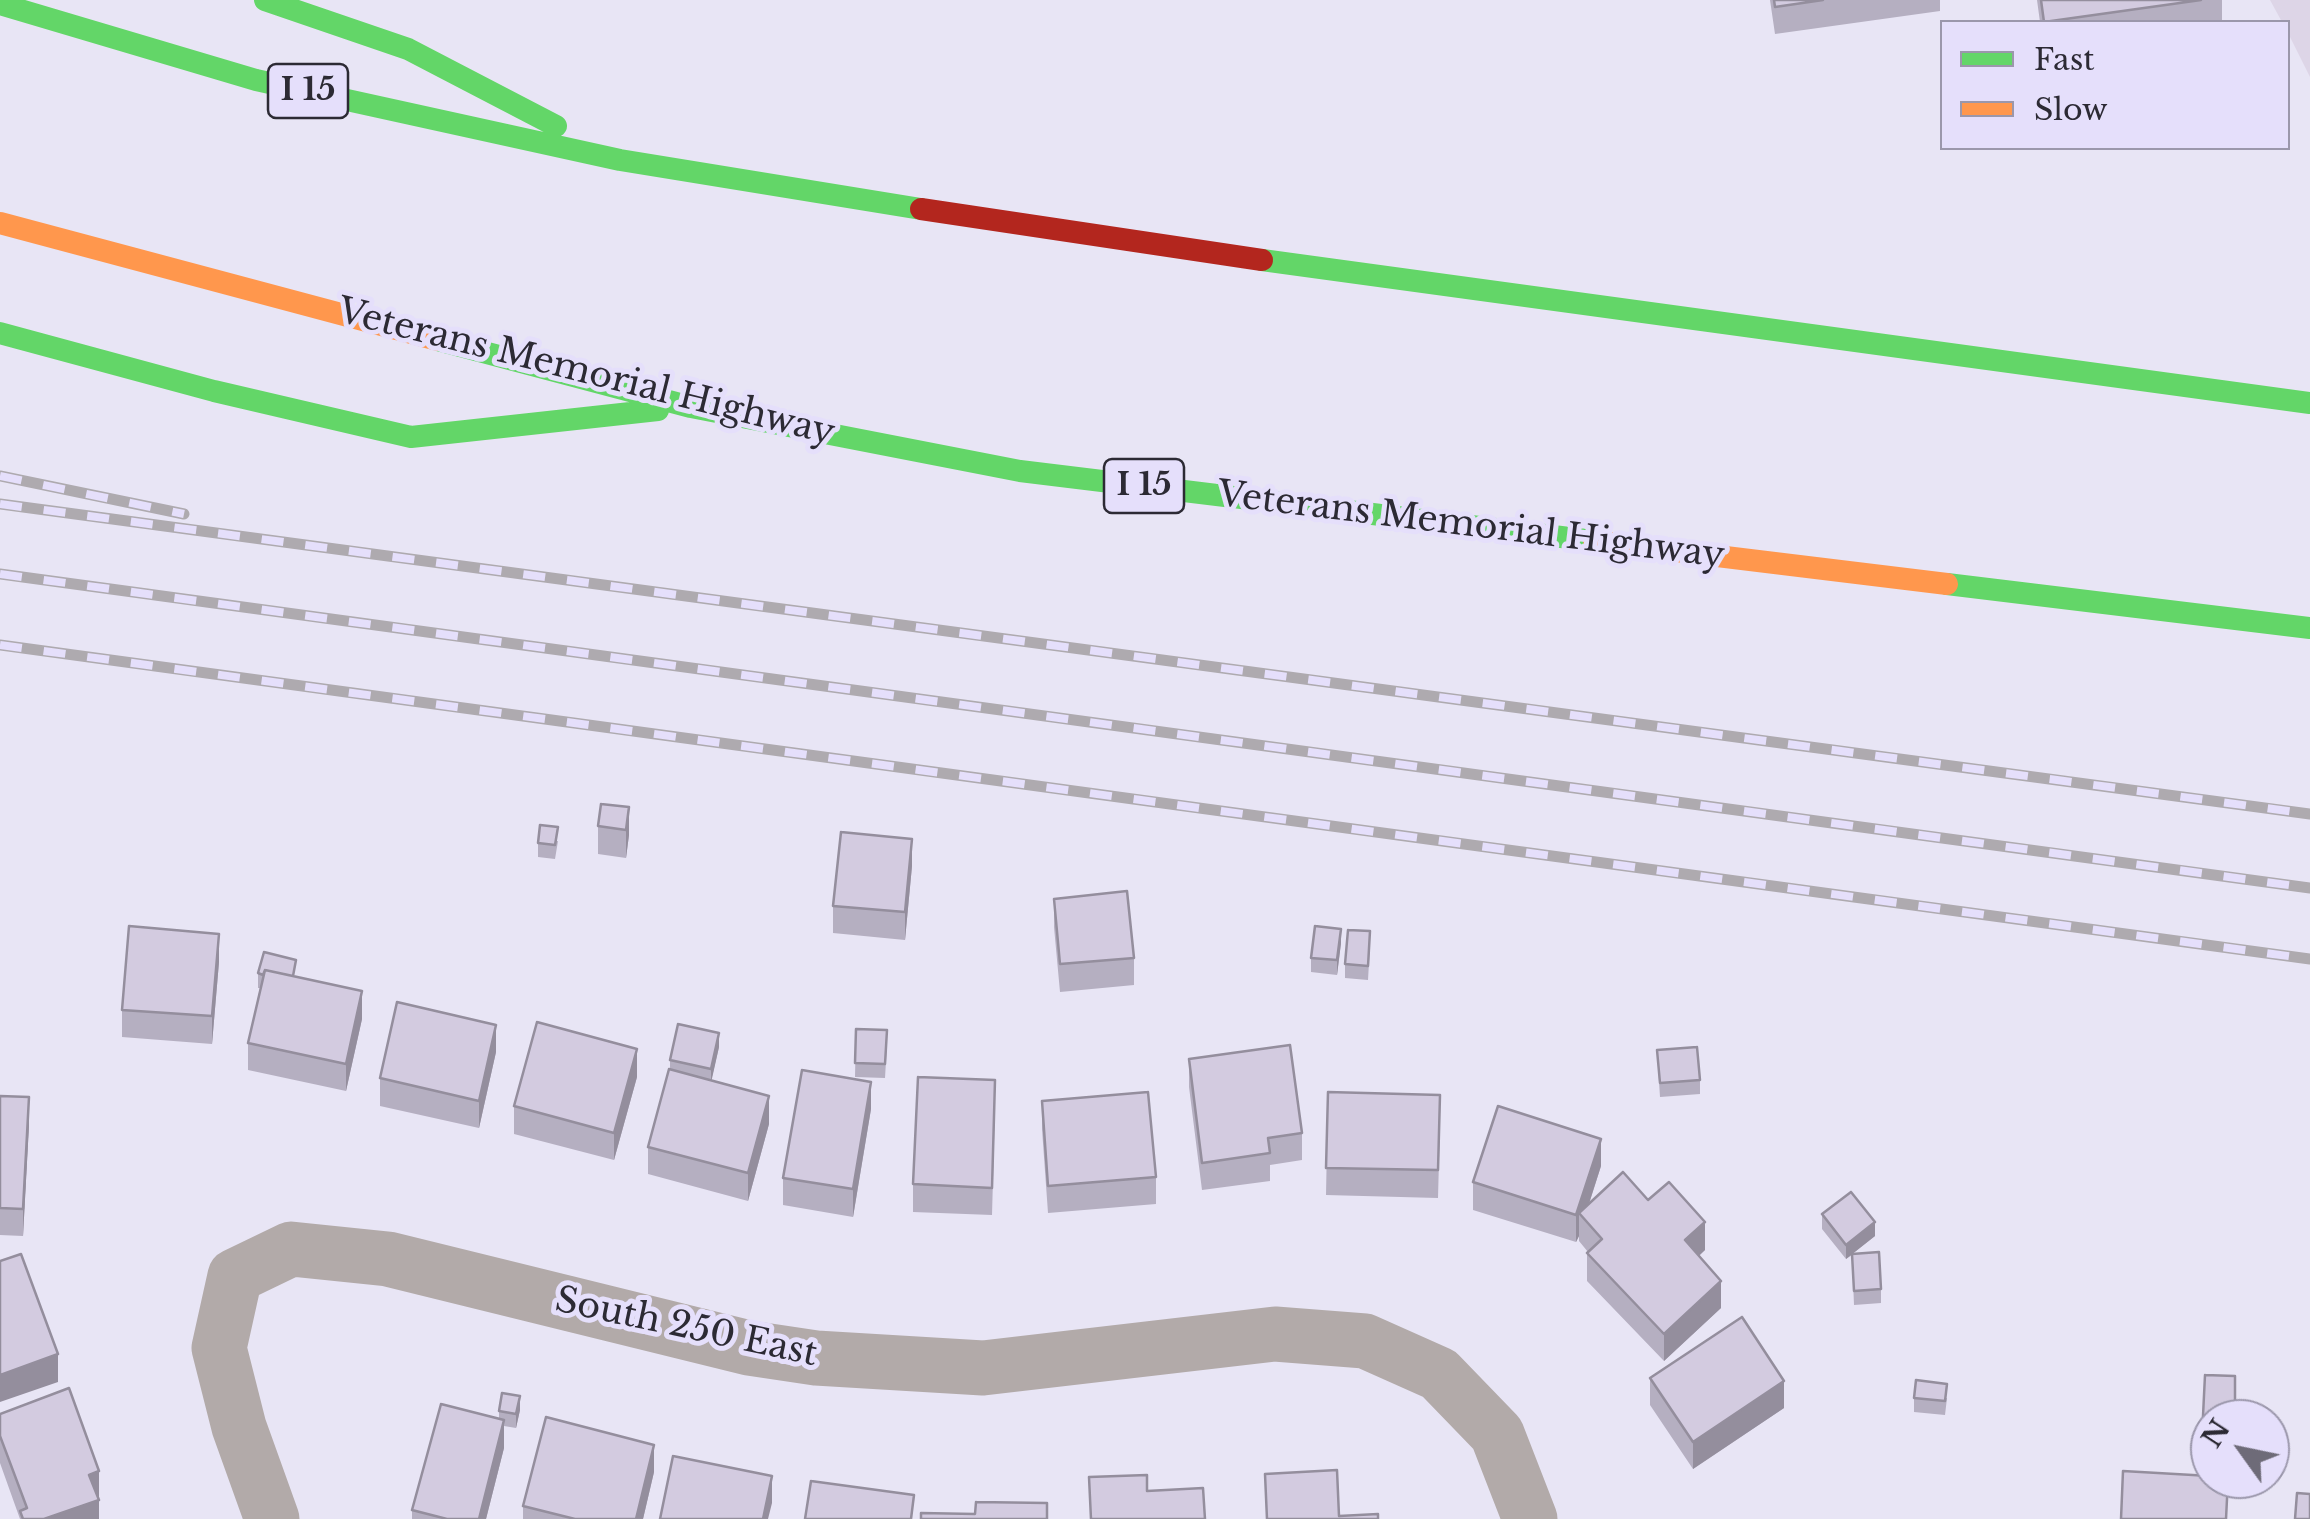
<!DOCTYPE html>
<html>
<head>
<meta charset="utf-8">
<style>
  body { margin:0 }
  #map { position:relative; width:2310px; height:1519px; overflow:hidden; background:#e8e5f5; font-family:"Libre Baskerville",serif }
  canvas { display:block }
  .legend { position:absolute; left:1940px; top:20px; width:350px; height:130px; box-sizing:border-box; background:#e5dffb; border:2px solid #9b97ab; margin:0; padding:12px 18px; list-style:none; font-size:30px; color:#2c2a34 }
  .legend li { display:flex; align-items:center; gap:20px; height:50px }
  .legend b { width:50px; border:2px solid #9b97ab }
  .north { position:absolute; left:2190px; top:1399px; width:100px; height:100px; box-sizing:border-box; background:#e5dffb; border:2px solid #9b97ab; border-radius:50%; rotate:303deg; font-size:28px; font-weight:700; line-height:40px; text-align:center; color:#2c2a34 }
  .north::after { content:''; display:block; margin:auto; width:35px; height:45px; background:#6e6b78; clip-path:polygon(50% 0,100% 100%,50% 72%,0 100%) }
</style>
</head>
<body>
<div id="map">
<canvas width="2310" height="1519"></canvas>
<ul class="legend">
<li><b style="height:12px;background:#63d668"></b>Fast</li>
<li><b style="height:12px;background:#ff974d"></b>Slow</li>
</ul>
<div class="north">N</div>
</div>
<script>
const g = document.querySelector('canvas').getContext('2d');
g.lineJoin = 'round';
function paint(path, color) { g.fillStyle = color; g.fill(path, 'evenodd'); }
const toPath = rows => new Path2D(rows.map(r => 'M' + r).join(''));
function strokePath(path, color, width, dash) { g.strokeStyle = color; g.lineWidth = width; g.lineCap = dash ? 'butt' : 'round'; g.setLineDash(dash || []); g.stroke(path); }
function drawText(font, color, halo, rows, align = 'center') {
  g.font = font + ' "Libre Baskerville",serif'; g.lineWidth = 10; g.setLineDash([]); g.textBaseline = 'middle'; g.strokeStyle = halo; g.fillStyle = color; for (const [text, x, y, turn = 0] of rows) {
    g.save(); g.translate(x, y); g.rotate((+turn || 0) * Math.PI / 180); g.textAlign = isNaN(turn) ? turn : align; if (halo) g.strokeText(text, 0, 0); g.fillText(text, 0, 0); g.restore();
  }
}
paint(toPath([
  [2270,0,2310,0,2310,77,2288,33,2288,22,2282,22]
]), '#ddd5e7');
strokePath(toPath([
  [272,1519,239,1427,219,1348,235,1276,291,1249,388,1259,749,1348,816,1358,983,1368,1275,1334,1365,1341,1439,1374,1497,1434,1530,1519]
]), '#b2aaa9', 55);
strokePath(toPath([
  [265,0,408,49,556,126],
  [0,4,256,80,620,160,921,209],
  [1262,260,2310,403],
  [0,333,214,391,411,437,658,410],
  [438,340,691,407,1020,471,1594,541],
  [1947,584,2310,628]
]), '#63d668', 22);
strokePath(toPath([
  [0,223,438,340],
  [1594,541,1947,584]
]), '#ff974d', 22);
strokePath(toPath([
  [921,209,1262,260]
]), '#b3261e', 22);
const rail = toPath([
  [0,476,184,514],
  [0,504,2310,814],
  [0,574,2310,888],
  [0,645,2310,959]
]);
strokePath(rail, '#aeaaaf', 11);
strokePath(rail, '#e5dffb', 8, [22]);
paint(toPath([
  [1770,0,1940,0,1940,11,1775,34],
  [2037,0,2222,0,2222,22,2040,22],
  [629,807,629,835,626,858,598,854,598,826],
  [558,841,555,859,538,857,538,843],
  [912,866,905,940,833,933,833,906],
  [1054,899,1134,958,1134,985,1060,992,1054,927],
  [1341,943,1337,975,1311,972,1311,958],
  [1370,945,1368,980,1345,978,1345,964],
  [219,962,212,1044,122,1037,122,1010],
  [258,973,296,977,362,1019,346,1091,248,1070,248,1043,260,988,258,988],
  [856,1029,887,1044,885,1078,855,1077],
  [719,1047,711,1081,769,1124,748,1201,648,1174,648,1147,670,1070,670,1060],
  [1657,1050,1700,1080,1700,1094,1660,1097],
  [496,1052,479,1128,380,1106,380,1078],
  [1189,1059,1302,1133,1302,1160,1270,1165,1270,1181,1202,1190,1189,1087],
  [637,1077,614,1160,514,1134,514,1106],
  [1328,1092,1440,1122,1438,1198,1326,1195],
  [0,1096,29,1125,23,1236,0,1235],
  [1042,1101,1156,1177,1156,1204,1048,1213,1042,1129],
  [995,1107,992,1215,913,1212,913,1184],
  [871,1109,853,1217,783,1205,783,1178],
  [1601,1166,1589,1204,1648,1200,1705,1250,1699,1256,1721,1308,1664,1361,1587,1281,1587,1253,1588,1252,1579,1241,1579,1236,1576,1242,1473,1210,1473,1182],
  [1822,1214,1875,1236,1852,1254,1881,1289,1881,1303,1854,1305,1852,1255,1846,1259,1822,1229],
  [2205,1375,2235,1376,2235,1419,2210,1419,2210,1431,2203,1430],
  [1650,1378,1784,1408,1693,1469,1650,1405],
  [1914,1398,1947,1398,1945,1415,1914,1412],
  [520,1410,516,1428,504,1426,504,1448,486,1519,412,1519,412,1510,499,1419,499,1411],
  [0,1414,99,1498,99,1519,20,1519,0,1463],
  [654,1472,643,1519,523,1519,523,1506]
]), '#b5afc1');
paint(toPath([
  [629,807,629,835,626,858,626,830],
  [912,839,912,866,905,940,905,912],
  [1341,929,1341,943,1337,975,1337,960],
  [219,934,219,962,212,1044,212,1016],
  [362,991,362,1019,346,1091,346,1064],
  [496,1025,496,1052,479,1128,479,1101],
  [719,1033,719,1047,711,1083,711,1069],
  [637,1049,637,1077,614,1160,614,1133],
  [871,1082,871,1109,853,1217,853,1189],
  [769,1096,769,1124,748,1201,748,1173],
  [29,1097,29,1125,23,1236,23,1209],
  [1601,1139,1601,1166,1584,1219,1579,1213,1579,1236,1576,1242,1576,1215],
  [1705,1222,1705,1250,1685,1268,1685,1240],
  [1875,1222,1875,1236,1846,1259,1846,1245],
  [1721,1281,1721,1308,1664,1361,1664,1334],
  [58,1354,58,1382,0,1402,0,1375],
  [1784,1381,1784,1408,1693,1469,1693,1442],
  [520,1396,520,1410,516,1428,516,1414],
  [504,1420,504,1448,486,1519,479,1519],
  [654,1445,654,1472,643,1519,636,1519],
  [99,1471,99,1498,89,1502,89,1475],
  [772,1476,772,1503,768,1519,763,1519],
  [99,1500,99,1519,44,1519]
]), '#948e9d');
const building = toPath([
  [1774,0,1823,0,1775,7,1774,0],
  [2041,0,2201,0,2044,22,2041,0],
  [601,804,629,807,626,830,598,826,601,804],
  [540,825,558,827,555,845,538,843,540,825],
  [841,832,912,839,905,912,833,906,841,832],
  [1127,891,1134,958,1060,964,1054,899,1127,891],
  [129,926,219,934,212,1016,122,1010,129,926],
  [1315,926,1341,929,1337,960,1311,958,1315,926],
  [1348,930,1370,931,1368,966,1345,964,1348,930],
  [264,952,296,960,293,976,265,970,263,975,258,973,264,952],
  [265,970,362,991,346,1064,248,1043,265,970],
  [397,1002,496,1025,479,1101,380,1078,397,1002],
  [537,1022,637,1049,614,1133,514,1106,537,1022],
  [678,1024,719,1033,711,1069,670,1060,678,1024],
  [856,1029,887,1030,885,1064,855,1063,856,1029],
  [1290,1045,1302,1133,1268,1138,1270,1153,1202,1163,1189,1059,1290,1045],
  [1697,1047,1700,1080,1660,1083,1657,1050,1697,1047],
  [669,1069,769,1096,748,1173,648,1147,669,1069],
  [802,1070,871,1082,853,1189,783,1178,802,1070],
  [918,1077,995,1080,992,1188,913,1184,918,1077],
  [1148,1092,1156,1177,1048,1186,1042,1101,1148,1092],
  [1328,1092,1440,1095,1438,1170,1326,1168,1328,1092],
  [0,1096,29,1097,23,1209,0,1208,0,1096],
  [1498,1106,1601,1139,1576,1215,1473,1182,1498,1106],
  [1623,1172,1648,1200,1669,1182,1705,1222,1685,1240,1721,1281,1664,1334,1587,1253,1602,1239,1579,1213,1623,1172],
  [1851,1192,1875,1222,1846,1245,1822,1214,1851,1192],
  [1879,1252,1881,1289,1854,1291,1852,1254,1879,1252],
  [21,1254,58,1354,0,1375,0,1261,21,1254],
  [1742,1317,1784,1381,1693,1442,1650,1378,1742,1317],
  [2205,1375,2235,1376,2235,1417,2203,1416,2205,1375],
  [1916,1380,1947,1384,1945,1401,1914,1398,1916,1380],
  [69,1388,99,1471,89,1475,99,1500,44,1519,23,1519,20,1511,27,1508,0,1436,0,1414,69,1388],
  [502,1393,520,1396,516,1414,499,1411,502,1393],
  [441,1404,504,1420,479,1519,447,1519,412,1510,441,1404],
  [546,1417,654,1445,636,1519,575,1519,523,1506,546,1417],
  [673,1456,772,1476,763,1519,660,1519,673,1456],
  [1337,1470,1339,1516,1378,1514,1378,1519,1267,1519,1265,1474,1337,1470],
  [2123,1471,2210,1476,2210,1479,2228,1479,2226,1519,2121,1519,2123,1471],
  [1147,1475,1147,1491,1203,1488,1205,1519,1091,1519,1089,1477,1147,1475],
  [811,1481,914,1495,911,1519,805,1519,811,1481],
  [2297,1493,2310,1494,2310,1519,2295,1519,2297,1493],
  [976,1502,1047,1503,1047,1519,921,1519,921,1513,975,1514,976,1502]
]);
paint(building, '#d3cbe0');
strokePath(building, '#948e9d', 2.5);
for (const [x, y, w] of [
  [308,91,80],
  [1144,486,80]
]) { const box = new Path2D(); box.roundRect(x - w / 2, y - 27, w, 54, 8); g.fillStyle = '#e5dffb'; g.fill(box); strokePath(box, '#2c2a34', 2.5); }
drawText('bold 32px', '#2c2a34', null, [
  ["I 15",308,91],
  ["I 15",1144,486]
]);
drawText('35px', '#2c2a34', '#e5dffb', [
  ["Veterans Memorial Highway",586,373,14],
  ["Veterans Memorial Highway",1471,526,7],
  ["South 250 East",686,1328,12]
]);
</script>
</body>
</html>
